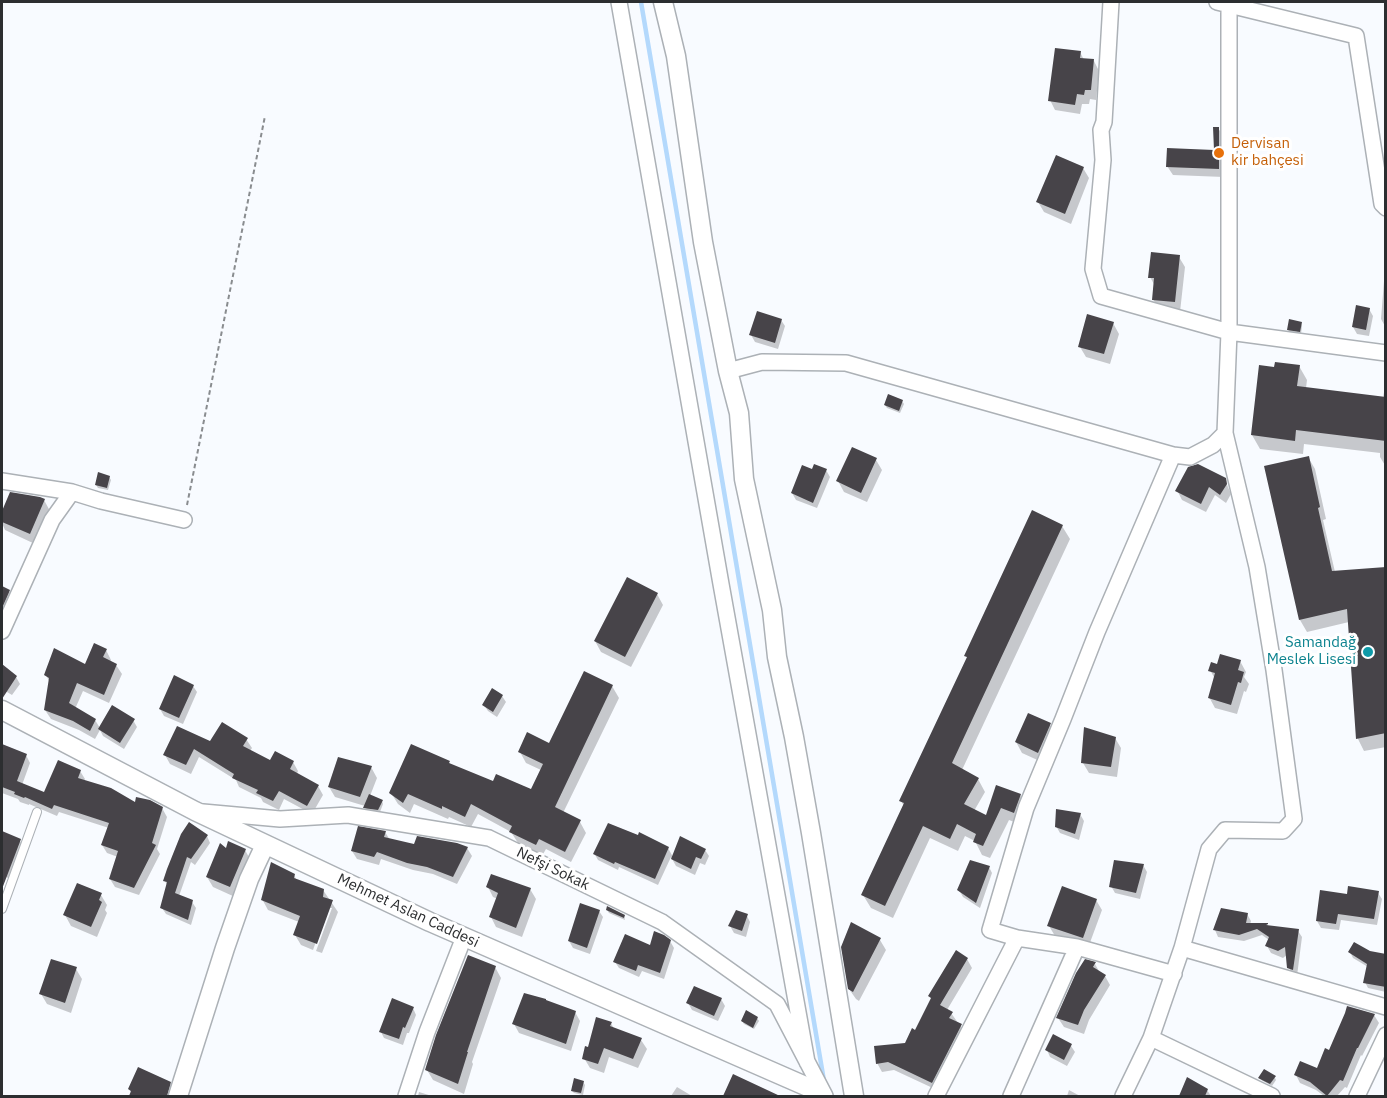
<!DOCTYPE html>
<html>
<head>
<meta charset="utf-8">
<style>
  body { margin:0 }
  #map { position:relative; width:1387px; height:1098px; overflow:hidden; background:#f8fbff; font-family:"IBM Plex Sans",sans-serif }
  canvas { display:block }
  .frame { position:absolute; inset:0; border:3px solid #2c2e30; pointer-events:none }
</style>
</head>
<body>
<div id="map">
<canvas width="1387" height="1098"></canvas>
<div class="frame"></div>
</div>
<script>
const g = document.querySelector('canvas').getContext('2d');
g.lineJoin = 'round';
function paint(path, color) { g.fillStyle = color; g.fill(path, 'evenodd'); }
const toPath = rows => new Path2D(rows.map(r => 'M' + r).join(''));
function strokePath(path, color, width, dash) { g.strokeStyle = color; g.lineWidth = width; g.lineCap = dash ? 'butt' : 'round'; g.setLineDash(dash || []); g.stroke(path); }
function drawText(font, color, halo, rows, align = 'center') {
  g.font = font + ' "IBM Plex Sans",sans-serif'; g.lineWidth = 6; g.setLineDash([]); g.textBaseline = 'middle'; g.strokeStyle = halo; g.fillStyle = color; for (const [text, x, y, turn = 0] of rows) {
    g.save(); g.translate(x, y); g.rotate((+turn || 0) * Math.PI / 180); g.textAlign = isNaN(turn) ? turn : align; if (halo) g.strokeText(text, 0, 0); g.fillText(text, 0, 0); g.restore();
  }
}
paint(toPath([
  [1080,52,1084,60,1094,61,1099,71,1096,100,1090,99,1089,104,1082,104,1080,114,1055,110,1050,100],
  [1218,128,1224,137,1224,177,1173,175,1167,166,1216,151],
  [1083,168,1089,178,1071,224,1044,212,1038,202],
  [1179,257,1185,267,1180,312,1159,310,1153,299,1155,286,1150,277],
  [1384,281,1386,281,1386,328,1381,319],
  [1369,309,1373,316,1369,336,1357,334,1353,327],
  [781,320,785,326,778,349,755,342,751,335],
  [1113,323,1119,334,1110,364,1086,357,1080,347],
  [1301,323,1302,326,1301,334,1290,332,1288,330],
  [1299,366,1307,380,1306,388,1383,398,1386,380,1386,467,1380,457,1380,453,1304,444,1303,454,1260,449,1252,435,1276,369],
  [902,401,904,404,900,413,887,408,885,405],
  [1308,457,1315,469,1326,519,1323,520,1335,572,1386,568,1386,747,1364,751,1358,739,1349,622,1307,632,1300,620],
  [876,460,882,470,867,502,844,492,838,481],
  [826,470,830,477,817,508,796,500,792,493,813,471],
  [109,477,111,480,108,490,98,488,96,485],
  [1225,480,1231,494,1226,503,1215,495,1206,512,1182,500,1177,490],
  [11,494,44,500,50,511,35,544,5,530,2,523,2,515],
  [1062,526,1070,539,962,770,978,779,985,792,974,811,987,817,1020,795,1028,808,1022,825,1009,820,990,858,982,855,975,841,965,836,958,851,930,838,893,918,871,908,863,895,904,806,901,801,968,658,966,656],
  [2,587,9,591,14,601,2,628],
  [657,594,663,605,631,667,601,652,595,641],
  [106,650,111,660,110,662,116,665,122,674,109,703,83,691,75,709,95,720,100,728,133,720,137,727,124,749,103,736,100,730,95,739,79,730,51,719,45,710,50,683,46,675,86,666],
  [1240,661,1246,672,1244,677,1249,684,1246,692,1244,691,1237,714,1215,708,1209,697,1215,679,1210,670,1218,666],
  [5,669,16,677,20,684,12,695,2,689,2,672],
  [193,686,197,692,183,724,164,716,160,709],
  [612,686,619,698,563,813,580,822,586,833,571,862,546,849,542,856,518,843,511,832,478,814,471,827,449,817,448,819,414,804,410,813,398,804,391,793,449,762,451,766,494,783,531,790,541,770,526,763,520,752,550,745],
  [502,696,506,702,497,717,488,711,484,705],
  [1050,725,1056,735,1044,763,1022,753,1016,742],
  [1115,738,1121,748,1117,777,1089,773,1083,763],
  [246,739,252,748,250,751,271,762,293,762,298,771,297,774,318,786,323,795,312,814,284,799,279,810,263,802,261,798,239,787,236,780,199,757,191,774,170,764,165,755,211,742],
  [2,746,26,755,30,763,22,785,45,793,80,771,85,779,84,781,136,804,162,808,167,817,157,849,160,854,139,895,115,887,110,879,118,857,107,853,102,845,109,828,59,812,57,816,29,804,29,805,20,802,18,799,2,793],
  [371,767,377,778,370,796,382,801,383,804,380,812,366,810,365,806,335,797,329,787],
  [1080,814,1084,821,1079,840,1060,833,1056,826],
  [385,832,390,840,415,846,467,848,472,856,457,884,433,874,413,870,381,859,379,865,357,859,352,851],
  [2,833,20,841,24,847,12,879,2,876],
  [207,836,210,843,195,865,191,862,179,896,192,902,196,908,191,925,166,914,162,908,167,885,165,881,169,870],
  [639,837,668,848,673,857,705,850,709,856,705,865,700,863,695,875,676,866,671,857,658,885,619,867,618,870,598,860,594,853],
  [245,850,251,861,235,897,213,887,207,877],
  [1143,865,1147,872,1140,899,1115,893,1111,886],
  [989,867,992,873,980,908,963,897,959,890],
  [294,875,297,881,323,890,338,912,322,953,316,951,332,908,328,908,313,950,301,945,295,935,299,922,268,910,262,899],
  [488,887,530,889,536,899,522,937,496,927,491,917,498,899,493,897],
  [1378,893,1382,899,1377,925,1341,920,1339,930,1321,928,1317,921,1349,895],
  [101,895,107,905,105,910,107,913,97,937,71,926,65,915],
  [1096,900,1102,910,1088,948,1055,936,1049,926],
  [607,910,624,916,625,920,609,913],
  [599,911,603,917,590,954,573,948,569,941],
  [1247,914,1251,921,1250,925,1267,924,1269,927,1298,931,1302,937,1297,976,1293,975,1289,968,1288,954,1283,958,1271,953,1267,946,1269,940,1262,935,1244,941,1218,937,1215,930],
  [747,916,750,922,746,937,734,933,730,926],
  [880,940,886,950,859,1001,856,999,849,989],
  [670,941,674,948,664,979,642,971,639,977,619,968,615,962],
  [1350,952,1369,952,1386,956,1386,992,1368,988,1365,982,1368,967,1353,958],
  [967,959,972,968,947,1010,951,1013,966,1034,937,1090,894,1070,882,1072,877,1063,906,1044],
  [1095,964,1100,973,1105,976,1110,985,1089,1020,1084,1034,1064,1027,1058,1018],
  [495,967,501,978,472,1062,473,1064,464,1094,433,1080,427,1070],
  [76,969,82,979,71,1013,47,1004,41,994],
  [721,999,725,1006,718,1021,692,1010,688,1003],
  [413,1008,416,1015,409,1033,407,1033,403,1045,384,1038,381,1032],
  [575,1012,580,1021,571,1051,519,1033,514,1024],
  [1374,1015,1379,1023,1362,1056,1361,1055,1347,1088,1345,1087,1337,1096,1324,1096,1316,1090,1300,1083,1296,1075,1317,1070,1330,1052],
  [757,1018,759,1021,754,1029,744,1024,742,1021],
  [611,1023,614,1029,641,1040,647,1049,638,1068,609,1057,604,1073,590,1068,584,1058,589,1049],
  [1071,1046,1075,1052,1067,1066,1050,1057,1047,1050],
  [734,1076,777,1096,724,1096],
  [1260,1078,1275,1078,1276,1080,1272,1086,1261,1080],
  [1188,1079,1207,1090,1211,1096,1181,1096],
  [583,1082,585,1085,583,1095,574,1093,572,1091],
  [170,1083,176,1094,175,1096,130,1096,132,1094,129,1089],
  [677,1087,692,1096,671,1096],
  [1069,1090,1080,1096,1067,1096],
  [419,1092,432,1096,418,1096]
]), '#0003');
strokePath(toPath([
  [641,2,824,1081]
]), '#b4d9fc', 4.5);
paint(toPath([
  [1055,48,1081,51,1080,58,1094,59,1091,90,1085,90,1084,95,1077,94,1075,105,1048,101],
  [1213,127,1219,127,1219,169,1166,167,1167,148,1214,150],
  [1056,155,1084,167,1065,214,1036,202],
  [1151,252,1180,255,1175,302,1152,300,1154,278,1148,278],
  [1356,305,1370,308,1366,330,1352,327],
  [757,311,782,319,775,343,749,335],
  [1087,314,1114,322,1104,354,1078,347],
  [1289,319,1302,322,1300,332,1287,330],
  [1275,362,1300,365,1297,386,1386,397,1386,441,1296,430,1295,441,1251,435,1259,365,1274,367],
  [888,394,903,400,899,411,884,405],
  [852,447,877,458,861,493,836,481],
  [1309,456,1320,507,1318,508,1332,571,1386,567,1386,733,1356,739,1347,609,1299,620,1264,466],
  [814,464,827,469,813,503,791,493,802,465,812,469],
  [1198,464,1226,478,1227,484,1220,495,1209,487,1201,504,1175,491,1188,467],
  [98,472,110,476,107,488,95,485],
  [10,492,40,497,45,499,30,534,2,522,2,511],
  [1032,510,1063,525,952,763,979,778,964,804,986,815,996,785,1021,794,1014,813,1001,808,983,846,973,842,976,834,957,824,950,839,923,826,885,906,861,895,904,803,899,801,967,657,964,656],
  [627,577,658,593,625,657,594,641],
  [2,586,10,590,2,608],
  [94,643,107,649,103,657,117,664,104,695,77,683,69,703,96,719,90,731,73,721,44,710,49,678,44,675,54,648,85,664],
  [1220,654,1241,660,1238,670,1244,672,1241,683,1238,682,1231,705,1208,698,1215,673,1208,671,1211,662,1217,664],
  [2,664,17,676,2,699],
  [584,671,613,685,555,807,581,820,565,852,539,839,536,845,509,832,512,826,471,804,465,817,442,806,442,809,408,794,403,803,389,793,411,744,450,761,449,763,493,781,496,774,531,789,543,764,518,752,527,732,549,743],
  [174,675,194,685,179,718,159,709],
  [492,688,503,695,493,712,482,705],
  [112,705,135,719,120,743,98,729],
  [1028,713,1051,723,1038,753,1015,742],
  [222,722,248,738,243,746,270,760,275,751,294,761,290,769,319,785,307,806,279,791,273,801,256,793,258,790,232,778,234,774,194,749,186,765,163,755,177,726,210,741],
  [1084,727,1116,737,1111,767,1081,763],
  [2,744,27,754,17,781,44,792,58,760,81,770,78,778,111,788,135,802,136,797,150,800,163,807,152,843,156,845,134,888,109,879,118,851,101,845,109,823,54,805,52,809,25,797,24,798,14,794,15,792,2,787],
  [338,757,372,766,360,797,328,787],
  [369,794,383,800,378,810,363,808],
  [1056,809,1081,813,1075,834,1055,827],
  [189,822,208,835,191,859,187,857,175,893,193,900,188,920,160,908,167,882,163,881,167,869,181,834],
  [608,823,638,835,639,832,669,847,655,879,615,862,614,864,593,854],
  [358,826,386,831,384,837,414,844,417,836,457,843,468,847,453,877,427,867,407,863,377,852,374,857,351,851],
  [2,831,21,839,2,889],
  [680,836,706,849,701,859,696,857,691,869,671,859],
  [228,841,246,849,230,887,206,877,220,843,226,848],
  [970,860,990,866,976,903,957,890],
  [1114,860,1144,864,1136,893,1109,887],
  [271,862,295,874,294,878,324,889,323,897,333,900,317,944,293,935,300,916,261,900],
  [491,874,531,888,516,928,489,917,498,893,486,887],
  [77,883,102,893,99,900,102,902,91,927,63,915],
  [1062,886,1097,899,1083,938,1047,926],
  [1348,886,1379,891,1374,919,1338,914,1336,924,1316,921,1320,890,1347,894],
  [580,903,600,910,587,948,568,941],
  [607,906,625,915,624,918,606,910],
  [1221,908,1248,913,1246,923,1268,923,1268,924,1266,925,1299,929,1293,970,1287,968,1285,947,1278,951,1265,946,1269,937,1257,929,1239,935,1213,930],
  [736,910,748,914,742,931,728,926],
  [851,922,881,938,853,992,848,989,841,947],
  [654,931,664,935,671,940,660,973,638,965,636,971,613,962,625,934,650,945],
  [1354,942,1370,951,1386,954,1386,987,1363,983,1367,964,1348,952],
  [956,950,968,958,940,1005,953,1012,949,1018,962,1024,932,1083,888,1062,876,1064,874,1046,905,1043,912,1028,915,1030,931,998,928,996],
  [468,955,496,966,467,1052,468,1052,458,1084,425,1070,436,1035],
  [51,959,77,967,65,1003,39,994],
  [1085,959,1096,962,1093,967,1106,975,1084,1010,1078,1025,1056,1018,1076,973],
  [694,986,722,998,714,1016,686,1003],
  [524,993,546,999,546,1000,576,1011,566,1044,512,1024],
  [392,998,414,1007,405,1028,403,1027,399,1039,379,1032],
  [1347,1006,1375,1014,1358,1048,1357,1048,1343,1081,1340,1080,1327,1096,1310,1082,1294,1075,1300,1061,1317,1068,1325,1048,1329,1050,1345,1013],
  [746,1010,758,1017,753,1028,741,1021],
  [596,1017,612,1022,610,1026,642,1038,633,1059,604,1048,598,1064,582,1059,585,1046,588,1047],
  [1053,1034,1072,1044,1064,1060,1045,1050],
  [138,1067,171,1082,167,1096,129,1096,131,1091,128,1089],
  [1264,1069,1276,1076,1270,1084,1258,1078],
  [733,1074,780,1096,723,1096],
  [1187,1077,1208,1089,1205,1096,1179,1096],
  [574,1078,584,1081,581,1093,571,1091]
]), '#474449');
const service = toPath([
  [2,909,37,812]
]);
const minor = toPath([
  [619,2,721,584,807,1062],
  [1111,2,1104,122,1101,130,1103,160,1093,269,1101,296,1229,332,1386,353],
  [1217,2,1356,36,1382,204,1386,208],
  [728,371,762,362,846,363,1173,455],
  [1225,433,1229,332,1229,5],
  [2,481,72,492,101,501,184,520],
  [2,631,52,520,72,492],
  [203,812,280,819,348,815,489,838,662,922,777,1004,825,1096],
  [1017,938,990,930,1026,808,1063,719,1097,632,1173,455,1190,457,1213,445,1225,433,1257,567,1274,670,1294,819,1283,831,1225,830,1209,849,1182,948],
  [1151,1038,1182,948,1386,1007],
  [406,1096,427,1032,464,937],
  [936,1096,1017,938,1077,947,1174,974],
  [1011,1096,1077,947],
  [1123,1096,1151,1038,1272,1096],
  [1357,1096,1386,1035]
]);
const tertiary = toPath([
  [663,2,676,56,703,242,728,371,739,413,744,479,772,610,777,657,794,737,811,833,854,1096],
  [2,710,195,811,430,922,810,1088,821,1096],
  [178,1096,225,948,249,879,265,845]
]);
strokePath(service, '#acb1b6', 10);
strokePath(minor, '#acb1b6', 18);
strokePath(tertiary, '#acb1b6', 21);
strokePath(toPath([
  [187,505,265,116]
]), '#898c8f', 2, [4.5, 3]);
strokePath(service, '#fff', 8);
strokePath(minor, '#fff', 15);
strokePath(tertiary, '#fff', 18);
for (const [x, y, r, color] of [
  [1219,153,6,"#e8710a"],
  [1368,652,6,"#0f9aa8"]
]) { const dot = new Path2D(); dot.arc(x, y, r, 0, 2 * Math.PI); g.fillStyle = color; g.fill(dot); strokePath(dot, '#fff', 2); }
drawText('15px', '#c56008', '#fff', [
  ["Dervisan",1231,144],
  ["kir bahçesi",1231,161]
], 'left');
drawText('15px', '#0d838f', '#fff', [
  ["Samandağ",1356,643],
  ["Meslek Lisesi",1356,660]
], 'right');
drawText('15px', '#2c2e30', '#fff', [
  ["Nefşi Sokak",553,869,26],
  ["Mehmet Aslan Caddesi",408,911,25]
]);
</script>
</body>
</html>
